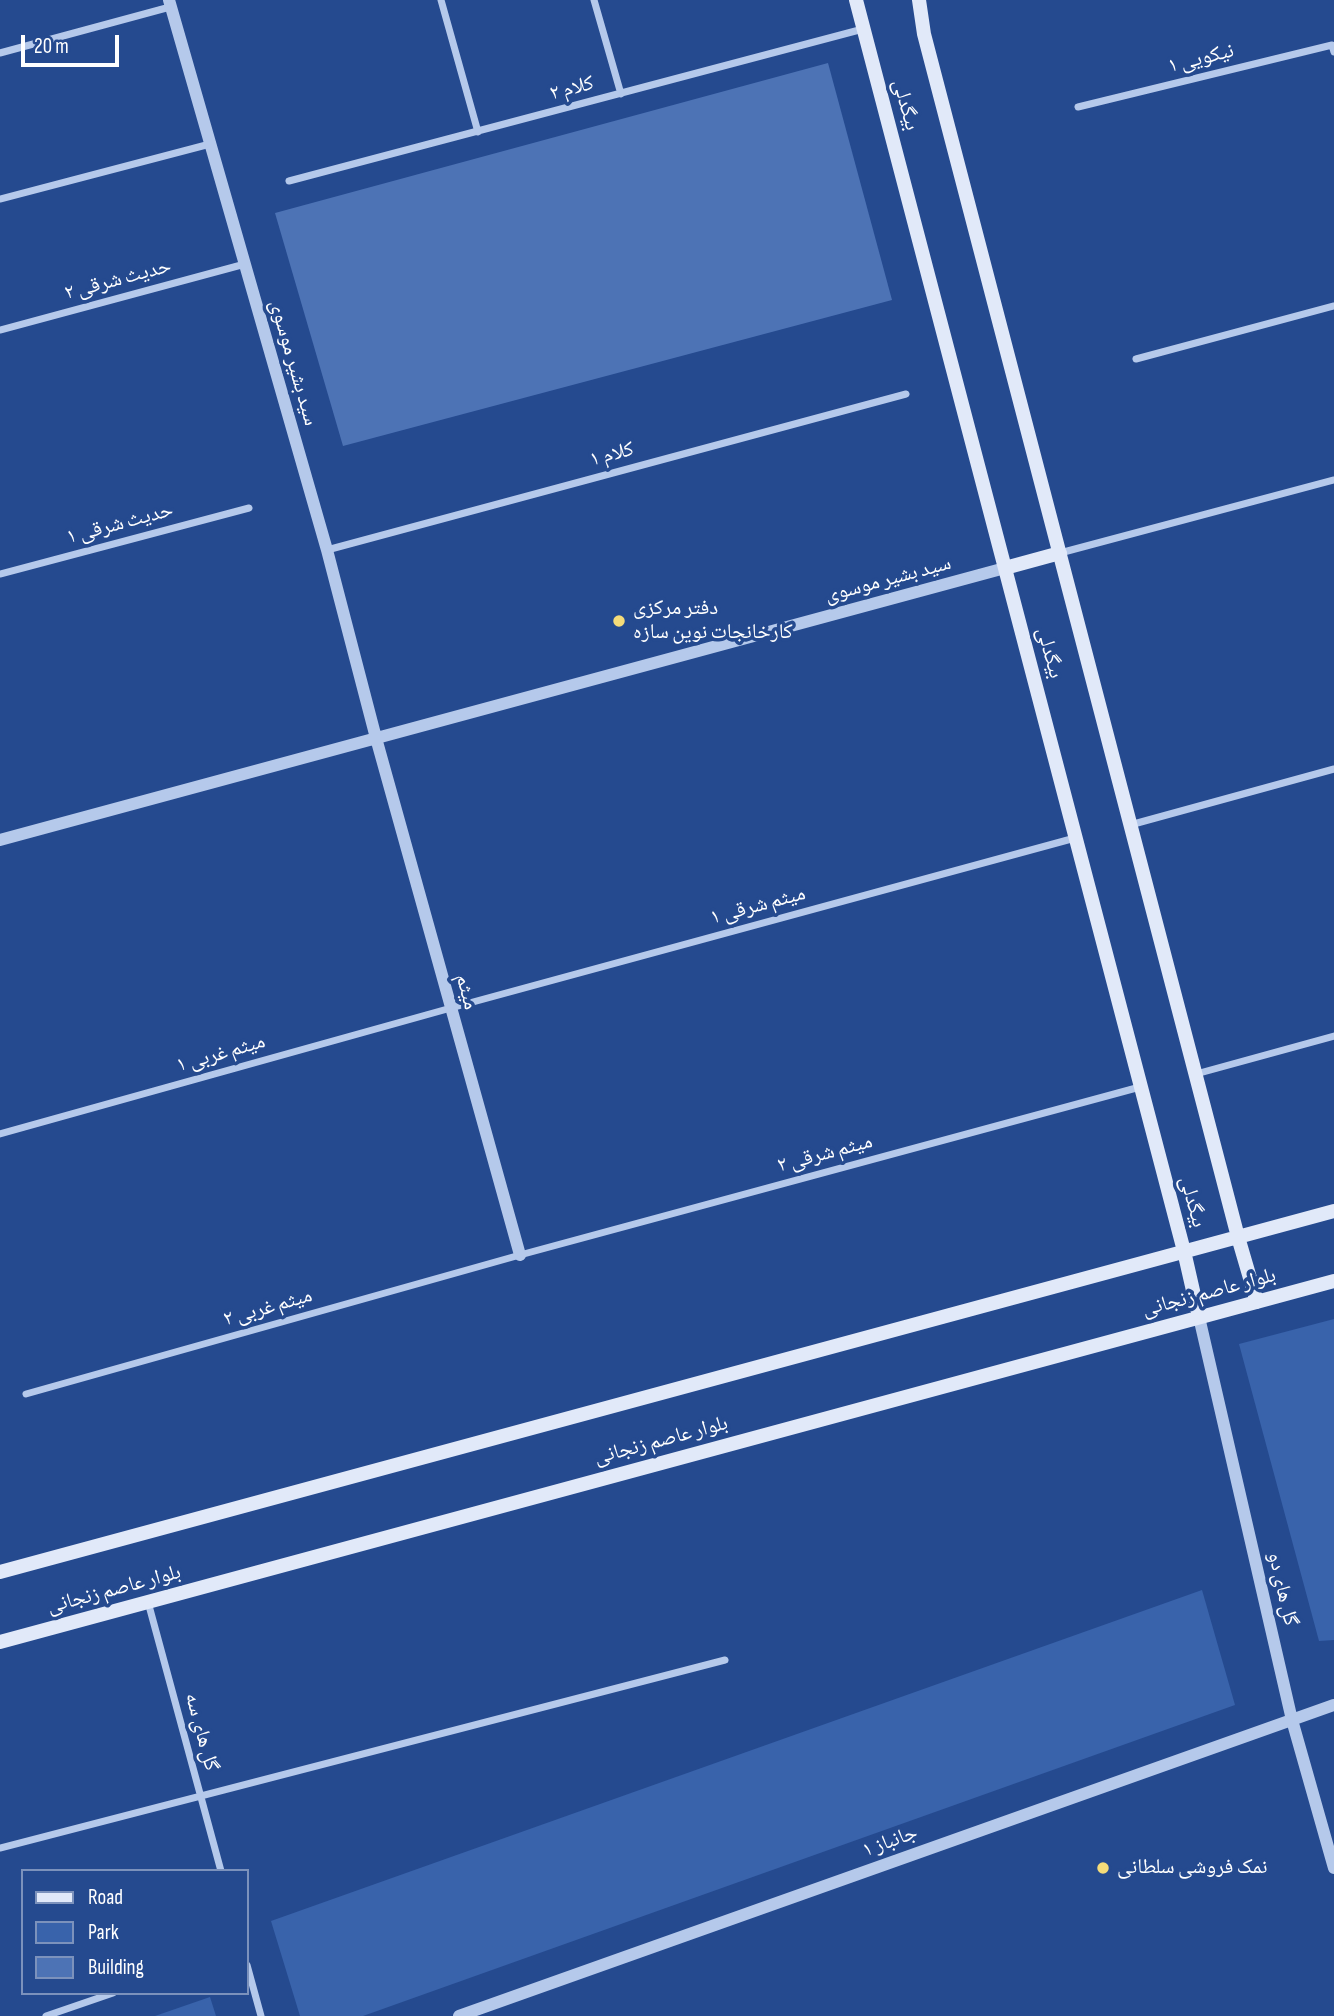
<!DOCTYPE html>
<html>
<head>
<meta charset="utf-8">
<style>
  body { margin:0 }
  #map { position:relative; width:1334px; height:2016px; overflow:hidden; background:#254a8f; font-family:"Sofia Sans Condensed",sans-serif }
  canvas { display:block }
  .legend { position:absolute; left:21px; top:1869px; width:228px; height:126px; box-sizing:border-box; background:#254a8f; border:2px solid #7c92bc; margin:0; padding:9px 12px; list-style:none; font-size:21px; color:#fff }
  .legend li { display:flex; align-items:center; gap:14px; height:35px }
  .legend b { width:35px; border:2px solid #7c92bc }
  .scale { position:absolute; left:21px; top:35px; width:98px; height:32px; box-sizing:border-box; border:4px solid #fff; border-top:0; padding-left:9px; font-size:21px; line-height:24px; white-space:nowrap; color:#fff; -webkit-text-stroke:5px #254a8f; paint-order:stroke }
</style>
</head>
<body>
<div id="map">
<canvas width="1334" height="2016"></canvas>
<ul class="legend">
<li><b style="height:9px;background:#e1e9f9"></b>Road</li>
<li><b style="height:19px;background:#3963ab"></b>Park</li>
<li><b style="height:19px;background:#4d73b5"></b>Building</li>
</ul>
<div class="scale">20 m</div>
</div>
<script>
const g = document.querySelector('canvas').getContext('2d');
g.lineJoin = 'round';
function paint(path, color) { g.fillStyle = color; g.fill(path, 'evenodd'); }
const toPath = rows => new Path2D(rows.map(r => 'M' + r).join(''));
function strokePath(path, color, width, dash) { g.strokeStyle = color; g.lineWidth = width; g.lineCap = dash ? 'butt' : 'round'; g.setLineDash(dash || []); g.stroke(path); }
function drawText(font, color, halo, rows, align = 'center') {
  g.font = font + ' "Sofia Sans Condensed","Noto Naskh Arabic",sans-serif'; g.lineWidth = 7; g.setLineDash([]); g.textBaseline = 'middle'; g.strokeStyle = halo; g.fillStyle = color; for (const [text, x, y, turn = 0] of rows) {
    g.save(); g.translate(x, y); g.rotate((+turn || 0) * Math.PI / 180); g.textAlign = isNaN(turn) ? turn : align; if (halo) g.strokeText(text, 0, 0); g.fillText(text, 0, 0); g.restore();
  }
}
paint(toPath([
  [1334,1319,1334,1640,1319,1641,1239,1344],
  [1202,1590,1235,1705,363,2016,300,2016,271,1921],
  [210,1997,216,2016,155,2016]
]), '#3963ab');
paint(toPath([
  [828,63,892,300,343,446,275,213]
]), '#4d73b5');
strokePath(toPath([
  [441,0,478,132],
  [594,0,621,94],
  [0,53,170,7],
  [1078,107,1332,45,1334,52],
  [289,181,863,29],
  [0,199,210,144],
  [0,330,245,264],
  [1136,359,1334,306],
  [327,550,906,394],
  [1060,553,1334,480],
  [0,574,249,508],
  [1130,825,1334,769],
  [1196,1074,1334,1036],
  [0,1134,451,1008,1075,838],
  [26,1394,520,1255,1140,1087],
  [148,1602,221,1871],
  [0,1848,725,1660],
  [247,1965,261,2016],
  [46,2016,113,1993]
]), '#b5c9eb', 7);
strokePath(toPath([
  [169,0,327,550,376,738,520,1255],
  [0,840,1005,568],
  [1199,1317,1292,1720,1334,1868],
  [459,2016,1334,1705]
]), '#b5c9eb', 12);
strokePath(toPath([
  [856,0,1184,1251,1199,1317],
  [919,0,924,34,1238,1237,1257,1302],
  [1005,568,1060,553],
  [0,1572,1334,1211],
  [0,1642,1334,1281]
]), '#e1e9f9', 14);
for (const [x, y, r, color] of [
  [619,621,7,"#f5dc79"],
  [1103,1868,7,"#f5dc79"]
]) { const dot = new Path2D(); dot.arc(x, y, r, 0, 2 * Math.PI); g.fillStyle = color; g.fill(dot); strokePath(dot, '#254a8f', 2.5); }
drawText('21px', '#fff', '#254a8f', [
  ["نیکویی ۱",1201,59,-14],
  ["کلام ۲",572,89,-15],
  ["بیگدلی",905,105,75],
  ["حدیث شرقی ۲",118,280,-15],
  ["سید بشیر موسوی",293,363,74],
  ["کلام ۱",612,455,-15],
  ["حدیث شرقی ۱",120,524,-15],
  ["سید بشیر موسوی",888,580,-15],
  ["بیگدلی",1049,653,75],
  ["میثم شرقی ۱",758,906,-15],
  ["میثم",466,992,75],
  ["میثم غربی ۱",221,1054,-16],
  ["میثم شرقی ۲",825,1154,-15],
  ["بیگدلی",1192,1202,75],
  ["بلوار عاصم زنجانی",1209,1293,-15],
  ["میثم غربی ۲",268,1308,-16],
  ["بلوار عاصم زنجانی",661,1441,-15],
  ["گل های دو",1282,1589,77],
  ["بلوار عاصم زنجانی",114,1590,-15],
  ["گل های سه",201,1732,75],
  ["جانباز ۱",890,1842,-20]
]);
drawText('21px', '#fff', '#254a8f', [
  ["دفتر مرکزی",633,609],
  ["کارخانجات نوین سازه",633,633],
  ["نمک فروشی سلطانی",1117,1868]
], 'left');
</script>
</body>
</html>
